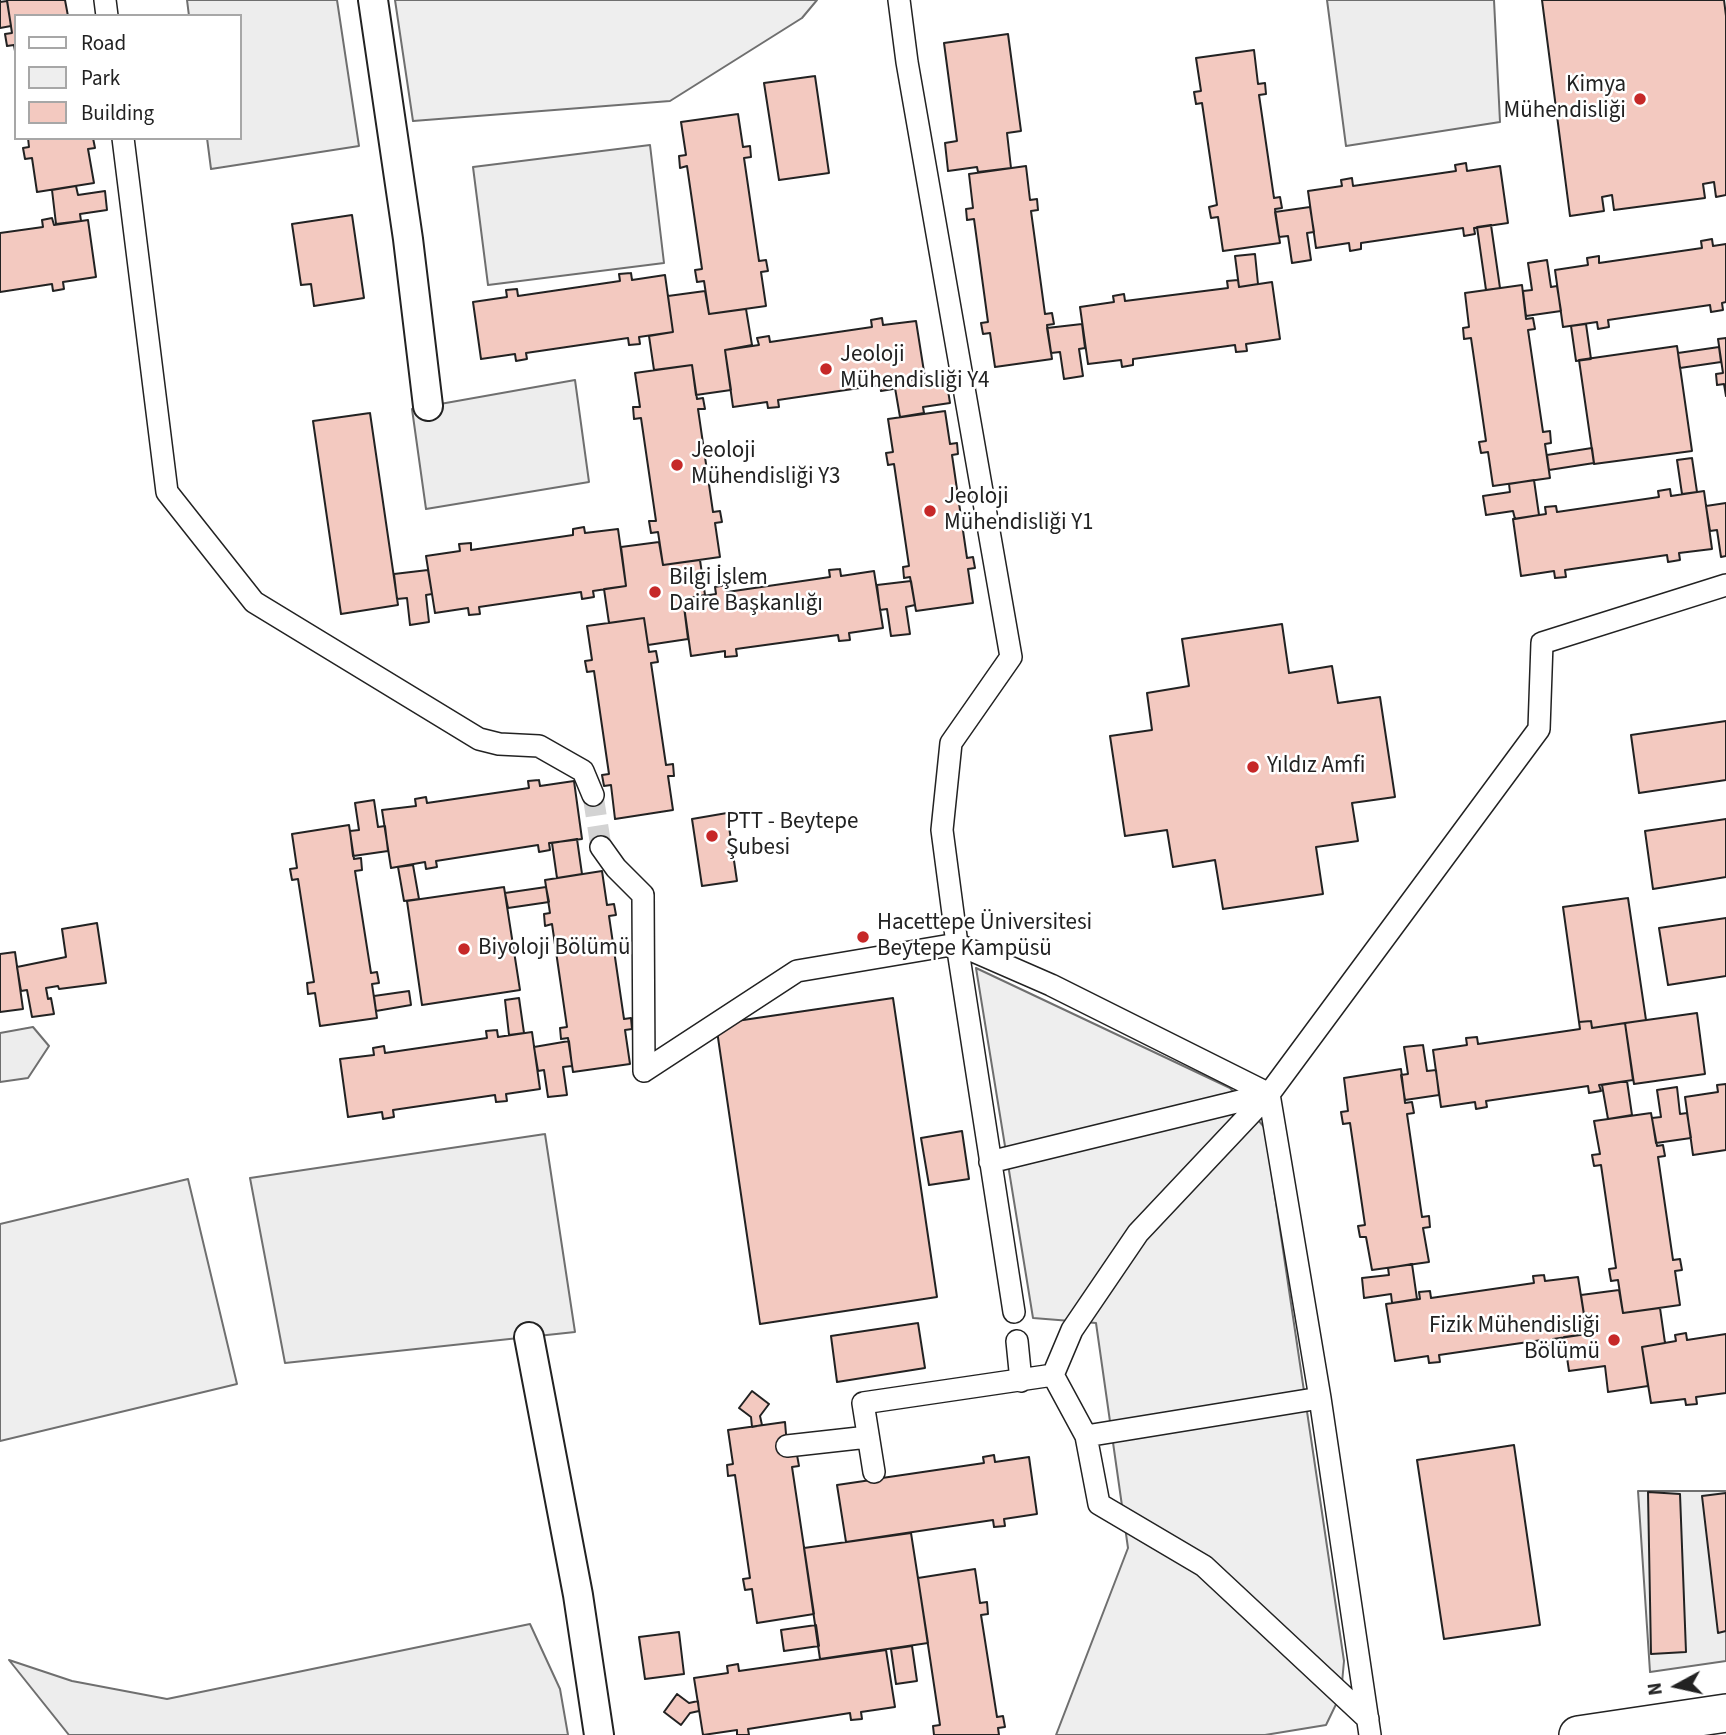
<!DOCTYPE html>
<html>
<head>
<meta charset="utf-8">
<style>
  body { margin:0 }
  #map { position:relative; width:1726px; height:1735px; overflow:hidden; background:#fff; font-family:"Source Sans 3",sans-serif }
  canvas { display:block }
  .legend { position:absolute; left:14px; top:14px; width:228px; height:126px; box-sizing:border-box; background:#fff; border:2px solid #a7a7a7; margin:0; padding:9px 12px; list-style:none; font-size:21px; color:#222 }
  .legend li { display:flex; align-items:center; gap:14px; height:35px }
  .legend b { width:35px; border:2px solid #a7a7a7 }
  .north { position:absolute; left:1642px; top:1651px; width:70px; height:70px; -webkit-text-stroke:5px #fff; paint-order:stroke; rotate:262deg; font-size:19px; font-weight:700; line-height:28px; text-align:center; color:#222 }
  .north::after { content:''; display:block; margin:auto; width:24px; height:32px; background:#222; clip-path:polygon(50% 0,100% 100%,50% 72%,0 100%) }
</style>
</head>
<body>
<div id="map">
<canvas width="1726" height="1735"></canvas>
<ul class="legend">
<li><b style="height:9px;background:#fff"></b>Road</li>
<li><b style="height:19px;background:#eee"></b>Park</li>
<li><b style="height:19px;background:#f3c9c0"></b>Building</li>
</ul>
<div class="north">N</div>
</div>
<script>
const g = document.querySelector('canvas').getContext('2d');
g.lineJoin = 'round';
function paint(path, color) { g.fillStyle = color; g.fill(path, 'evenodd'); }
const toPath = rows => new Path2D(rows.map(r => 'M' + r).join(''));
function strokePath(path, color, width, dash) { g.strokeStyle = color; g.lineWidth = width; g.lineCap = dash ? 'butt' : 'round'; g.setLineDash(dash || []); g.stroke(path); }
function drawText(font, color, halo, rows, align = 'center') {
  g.font = font + ' "Source Sans 3",sans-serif'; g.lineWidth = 5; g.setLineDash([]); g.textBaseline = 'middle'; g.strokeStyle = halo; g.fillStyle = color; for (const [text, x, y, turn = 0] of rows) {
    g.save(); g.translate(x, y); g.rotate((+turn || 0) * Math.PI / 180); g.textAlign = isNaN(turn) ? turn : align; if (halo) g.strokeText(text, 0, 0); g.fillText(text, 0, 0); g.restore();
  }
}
const green = toPath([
  [395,0,817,0,802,18,670,101,413,121,395,0],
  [976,968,1230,1088,1265,1128,1344,1661,1341,1694,1326,1725,1265,1735,1056,1735,1128,1548,1096,1323,1033,1318,976,968],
  [188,1179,237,1384,0,1441,0,1224,188,1179]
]);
paint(green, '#eee');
strokePath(green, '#6f6f6f', 2);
const parking = toPath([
  [187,0,337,0,359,146,211,169,207,138,240,138,240,16,189,16,187,0],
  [1327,0,1494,0,1500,122,1346,146,1327,0],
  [650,145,664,263,488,285,473,167,650,145],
  [575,380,589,482,426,509,412,409,575,380],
  [33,1027,49,1046,28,1078,0,1082,0,1033,33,1027],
  [545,1134,575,1332,285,1363,250,1178,545,1134],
  [1638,1491,1726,1491,1726,1661,1650,1672,1638,1491],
  [530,1624,560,1689,568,1735,69,1735,9,1660,72,1681,167,1699,530,1624]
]);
paint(parking, '#ededed');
strokePath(parking, '#6f6f6f', 2);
const building = toPath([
  [0,0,0,2,7,1,11,26,0,28,0,0],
  [7,0,65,0,68,16,16,16,16,57,14,45,7,46,5,34,12,33,7,0],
  [1542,0,1724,0,1726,16,1726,195,1716,197,1714,182,1703,184,1705,198,1614,210,1612,195,1602,197,1604,211,1570,216,1542,0],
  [1008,34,1021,131,1007,133,1011,168,978,172,977,167,948,171,945,143,957,141,944,43,1008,34],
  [1254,50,1258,84,1265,83,1266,94,1259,95,1274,198,1280,197,1282,208,1275,209,1280,243,1223,251,1218,217,1211,218,1209,207,1217,205,1202,103,1196,104,1194,92,1201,91,1196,58,1254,50],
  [815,76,829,173,779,180,764,83,815,76],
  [738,114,743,147,750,146,751,157,744,158,759,261,766,260,768,271,761,272,766,306,709,314,704,281,697,282,695,270,702,269,687,166,680,168,679,156,686,155,681,122,738,114],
  [28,138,93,138,95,148,88,149,94,183,37,192,32,158,25,159,23,148,29,147,28,138],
  [1466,163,1467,171,1500,166,1508,223,1474,228,1475,234,1464,236,1463,228,1361,243,1361,249,1350,251,1349,243,1316,248,1308,191,1342,186,1341,180,1352,178,1353,186,1456,171,1455,165,1466,163],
  [1026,166,1030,200,1037,199,1038,210,1031,211,1045,314,1052,313,1054,324,1047,325,1052,359,995,367,990,333,983,334,981,323,988,322,974,219,967,220,966,209,973,208,969,174,1026,166],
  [76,186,78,195,105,191,107,210,80,214,81,221,56,224,52,190,76,186],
  [1310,207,1314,232,1307,233,1311,260,1292,263,1288,236,1279,237,1275,212,1310,207],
  [352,215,364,298,314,306,311,284,301,285,292,224,352,215],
  [52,218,54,225,88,220,96,277,63,282,64,289,53,291,52,284,0,292,0,233,43,227,42,220,52,218],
  [1491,225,1500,288,1486,290,1477,227,1491,225],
  [1712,239,1713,246,1726,244,1726,302,1722,303,1723,310,1711,312,1710,305,1608,320,1609,327,1598,329,1597,322,1563,327,1555,270,1588,265,1587,258,1599,256,1599,263,1702,248,1701,241,1712,239],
  [1255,254,1258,284,1239,287,1235,256,1255,254],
  [1547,260,1551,287,1557,286,1561,311,1526,316,1523,291,1532,290,1528,263,1547,260],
  [631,273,632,280,665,275,673,332,639,337,640,344,629,345,628,338,526,353,527,359,516,361,515,354,481,359,473,302,507,297,506,290,517,289,518,296,620,281,619,274,631,273],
  [1238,280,1239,287,1272,282,1280,339,1246,344,1247,351,1236,352,1235,345,1133,359,1133,365,1122,367,1121,360,1088,364,1080,307,1114,302,1113,296,1124,294,1125,301,1228,288,1227,281,1238,280],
  [1522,285,1526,319,1533,318,1535,329,1528,330,1543,432,1550,431,1551,443,1545,444,1550,478,1493,486,1488,452,1481,453,1479,442,1486,441,1471,338,1464,339,1463,328,1469,327,1465,293,1522,285],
  [705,291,709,314,746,309,752,345,725,350,731,390,696,395,692,365,654,370,649,336,673,332,668,296,705,291],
  [882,318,883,325,916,321,925,378,892,383,893,389,881,391,880,385,778,400,779,407,768,408,767,402,733,407,725,350,759,345,757,338,769,336,770,342,872,327,871,320,882,318],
  [1082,324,1085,348,1079,349,1083,376,1064,379,1060,352,1051,353,1047,328,1082,324],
  [1586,324,1591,359,1576,361,1571,326,1586,324],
  [1726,338,1726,396,1724,384,1717,385,1716,374,1723,373,1718,339,1726,338],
  [1677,346,1692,451,1594,464,1579,360,1677,346],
  [1719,347,1721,362,1680,368,1678,353,1719,347],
  [692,365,697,399,703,398,705,409,698,409,713,512,720,511,722,522,715,523,720,557,663,565,658,532,651,533,649,521,656,521,641,418,634,419,633,407,640,407,635,373,692,365],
  [919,378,920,387,947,384,950,403,923,407,924,413,900,417,894,382,919,378],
  [945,411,950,444,957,443,958,454,952,455,967,558,973,557,975,568,968,569,973,603,916,611,910,577,904,578,903,567,909,566,894,464,888,465,886,453,893,452,888,419,945,411],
  [370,413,398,605,341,614,313,421,370,413],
  [1592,448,1594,463,1549,470,1547,455,1592,448],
  [1692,458,1697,492,1682,494,1677,460,1692,458],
  [1534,480,1539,515,1515,519,1513,511,1486,515,1483,496,1510,492,1509,484,1534,480],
  [1670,489,1671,496,1704,491,1712,549,1679,553,1680,560,1668,562,1667,555,1565,570,1566,577,1555,578,1554,571,1521,576,1513,519,1546,514,1545,507,1556,506,1557,512,1659,497,1658,491,1670,489],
  [1726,503,1726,556,1721,557,1717,530,1710,531,1706,506,1726,503],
  [584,527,585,533,618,529,626,586,593,591,594,597,582,599,581,592,479,607,480,614,469,615,468,608,435,613,426,556,460,551,459,544,471,543,471,550,573,535,573,529,584,527],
  [659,542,663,565,700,560,705,595,683,599,688,639,648,645,644,618,609,623,604,589,626,586,621,547,659,542],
  [840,569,841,576,874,571,883,628,849,633,850,640,839,641,838,635,736,649,737,656,725,657,725,651,691,656,683,599,716,594,715,587,726,585,727,592,830,577,829,570,840,569],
  [428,570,432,594,426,595,429,622,410,625,407,598,397,599,394,574,428,570],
  [911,581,915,605,906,607,910,634,891,636,887,609,880,610,877,585,911,581],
  [644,618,649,652,656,651,658,662,651,663,666,765,673,764,674,776,668,776,673,810,615,819,611,785,604,786,602,775,609,774,594,671,587,672,585,661,592,660,587,626,644,618],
  [1282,624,1289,673,1332,666,1338,703,1380,697,1395,797,1352,803,1358,841,1316,847,1323,894,1223,909,1215,860,1173,867,1167,830,1125,836,1110,736,1152,730,1147,693,1189,686,1182,639,1282,624],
  [1726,721,1726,780,1639,793,1631,735,1726,721],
  [539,780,540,786,574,781,582,839,549,843,550,850,539,852,538,845,436,861,437,867,426,869,425,862,391,868,382,810,416,806,415,799,426,797,427,803,529,788,528,781,539,780],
  [374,800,378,827,385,826,388,851,353,856,350,831,359,830,355,803,374,800],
  [727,813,737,881,702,886,692,819,727,813],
  [1726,819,1726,877,1653,889,1645,831,1726,819],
  [349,825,354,859,361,858,362,870,355,871,371,973,377,972,379,983,372,984,377,1018,320,1026,315,993,308,994,307,983,314,982,298,879,292,880,290,869,297,868,292,834,349,825],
  [577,839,582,874,557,878,552,843,577,839],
  [413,865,419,899,404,901,398,867,413,865],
  [602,871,607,905,614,904,616,915,609,916,624,1019,631,1018,632,1029,625,1030,630,1064,573,1072,568,1038,561,1039,560,1028,567,1027,552,924,545,926,544,914,550,913,545,880,602,871],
  [504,887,520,990,422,1005,407,901,504,887],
  [546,887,549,902,508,908,505,893,546,887],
  [1628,898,1646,1020,1592,1028,1591,1021,1579,1022,1563,907,1628,898],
  [1726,918,1726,976,1668,985,1659,928,1726,918],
  [97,923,106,983,59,989,58,986,46,988,48,999,51,998,54,1014,32,1017,27,990,21,991,17,967,66,957,62,929,97,923],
  [15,952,23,1009,0,1012,0,954,15,952],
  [409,991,411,1005,376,1011,374,996,409,991],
  [519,998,524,1033,509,1035,505,1000,519,998],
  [893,998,937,1297,760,1324,716,1024,893,998],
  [1697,1013,1705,1074,1634,1084,1625,1023,1697,1013],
  [1591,1021,1592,1028,1625,1023,1633,1080,1599,1085,1601,1091,1589,1093,1588,1086,1486,1101,1487,1107,1476,1109,1475,1102,1441,1107,1433,1050,1467,1045,1466,1038,1477,1037,1478,1044,1580,1029,1579,1022,1591,1021],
  [497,1030,498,1037,532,1032,540,1089,506,1094,507,1101,496,1102,495,1095,393,1110,394,1117,383,1119,382,1112,348,1117,340,1059,374,1055,373,1048,384,1046,385,1053,487,1038,486,1031,497,1030],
  [569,1041,572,1066,563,1067,567,1095,548,1097,544,1070,538,1071,534,1047,569,1041],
  [1423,1045,1427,1071,1436,1070,1439,1095,1405,1100,1401,1075,1408,1074,1404,1047,1423,1045],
  [1401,1069,1405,1103,1412,1102,1414,1113,1407,1114,1422,1217,1429,1216,1430,1227,1423,1228,1429,1262,1372,1270,1366,1237,1360,1237,1358,1226,1365,1225,1350,1123,1343,1124,1341,1112,1348,1111,1344,1078,1401,1069],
  [1627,1081,1632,1115,1608,1119,1602,1085,1627,1081],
  [1726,1084,1726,1150,1693,1155,1685,1097,1718,1092,1717,1085,1726,1084],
  [1677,1087,1680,1114,1687,1113,1691,1138,1656,1143,1652,1118,1661,1117,1657,1090,1677,1087],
  [1651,1113,1657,1146,1663,1145,1665,1156,1658,1157,1673,1260,1680,1259,1682,1270,1675,1271,1680,1305,1623,1313,1618,1280,1611,1281,1609,1269,1616,1268,1601,1165,1594,1166,1592,1155,1600,1154,1594,1121,1651,1113],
  [962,1131,969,1179,929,1185,921,1138,962,1131],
  [1412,1264,1417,1299,1392,1303,1391,1294,1364,1298,1362,1278,1389,1275,1388,1268,1412,1264],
  [1544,1275,1545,1281,1578,1277,1587,1334,1553,1339,1554,1345,1543,1347,1542,1340,1439,1355,1440,1362,1429,1363,1428,1356,1395,1361,1386,1304,1420,1299,1419,1292,1430,1291,1431,1298,1534,1283,1533,1276,1544,1275],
  [1619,1290,1623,1313,1660,1308,1665,1343,1642,1347,1648,1386,1608,1392,1605,1366,1569,1371,1564,1337,1587,1334,1581,1295,1619,1290],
  [918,1323,925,1368,837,1382,831,1336,918,1323],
  [1686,1333,1687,1340,1726,1334,1726,1393,1696,1397,1697,1404,1686,1405,1685,1399,1651,1403,1642,1347,1676,1341,1675,1335,1686,1333],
  [752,1391,769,1404,760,1416,762,1425,752,1427,751,1417,739,1408,752,1391],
  [785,1422,787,1446,797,1455,799,1466,792,1467,814,1614,757,1623,752,1589,745,1590,743,1579,750,1578,735,1475,728,1476,727,1465,733,1464,728,1430,785,1422],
  [1514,1445,1540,1625,1444,1639,1417,1460,1514,1445],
  [994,1455,995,1462,1029,1457,1037,1514,1004,1519,1005,1526,994,1527,993,1520,846,1542,837,1485,871,1480,881,1471,882,1478,984,1463,983,1457,994,1455],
  [1648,1492,1680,1494,1686,1652,1651,1654,1648,1492],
  [1726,1493,1726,1631,1718,1633,1702,1496,1726,1493],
  [911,1533,928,1643,820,1659,804,1548,911,1533],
  [975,1569,980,1603,987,1602,988,1614,981,1615,997,1717,1003,1716,1005,1727,998,1728,999,1735,934,1735,933,1726,940,1725,918,1578,975,1569],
  [816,1625,819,1646,784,1651,781,1630,816,1625],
  [679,1632,684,1674,645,1679,639,1637,679,1632],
  [912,1646,917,1681,896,1684,891,1649,912,1646],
  [886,1650,895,1707,861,1712,862,1719,851,1720,850,1713,748,1729,749,1735,737,1735,737,1730,703,1735,694,1678,728,1673,727,1666,738,1664,739,1671,886,1650],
  [677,1694,689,1703,698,1701,699,1711,690,1713,681,1725,664,1712,677,1694]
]);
paint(building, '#f3c9c0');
strokePath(building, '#222', 2);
strokePath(toPath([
  [593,795,601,847]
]), '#d3d3d3', 21, [21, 10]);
const pedestrian = toPath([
  [105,0,107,16],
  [899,0,907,62,1011,657,951,743,942,830,957,944,1014,1312],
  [123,138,167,492,254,602,479,739,499,744,539,746,583,771,593,795],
  [601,847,616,868,643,895,644,1071],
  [644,1071,797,971,957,944,1051,985,1269,1094],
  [1269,1094,1320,1398,1370,1735],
  [990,1162,1269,1094],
  [1017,1341,1021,1381],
  [1053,1375,1072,1330,1138,1233,1269,1094,1539,729,1542,643,1726,585],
  [1053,1375,1086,1436,1099,1504,1204,1566,1368,1719],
  [1086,1436,1320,1398],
  [787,1446,868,1437],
  [874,1472,863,1403,1053,1375]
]);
const minor = toPath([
  [373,0,408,239,428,406],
  [529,1337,578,1595,599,1735]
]);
const tertiary = toPath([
  [1578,1735,1726,1713]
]);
strokePath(pedestrian, '#222', 24);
strokePath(minor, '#222', 32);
strokePath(tertiary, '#222', 40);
strokePath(pedestrian, '#fff', 21);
strokePath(minor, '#fff', 28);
strokePath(tertiary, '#fff', 37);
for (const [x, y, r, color] of [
  [1640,99,7,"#c62828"],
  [826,369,7,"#c62828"],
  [677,465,7,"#c62828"],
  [930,511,7,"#c62828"],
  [655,592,7,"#c62828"],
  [1253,767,7,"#c62828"],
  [712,836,7,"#c62828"],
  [863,937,7,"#c62828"],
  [464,949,7,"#c62828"],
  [1614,1340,7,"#c62828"]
]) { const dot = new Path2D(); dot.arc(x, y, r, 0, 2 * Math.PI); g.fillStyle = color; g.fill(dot); strokePath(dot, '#fff', 2.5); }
drawText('23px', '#222', '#fff', [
  ["Kimya",1626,86,"right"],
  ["Mühendisliği",1626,112,"right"],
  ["Jeoloji",840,356],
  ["Mühendisliği Y4",840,382],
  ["Jeoloji",691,452],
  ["Mühendisliği Y3",691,478],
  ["Jeoloji",944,498],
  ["Mühendisliği Y1",944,524],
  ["Bilgi İşlem",669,579],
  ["Daire Başkanlığı",669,605],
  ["Yıldız Amfi",1267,767],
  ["PTT - Beytepe",726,823],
  ["Şubesi",726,849],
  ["Hacettepe Üniversitesi",877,924],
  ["Beytepe Kampüsü",877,950],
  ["Biyoloji Bölümü",478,949],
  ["Fizik Mühendisliği",1600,1327,"right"],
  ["Bölümü",1600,1353,"right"]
], 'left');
</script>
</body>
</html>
